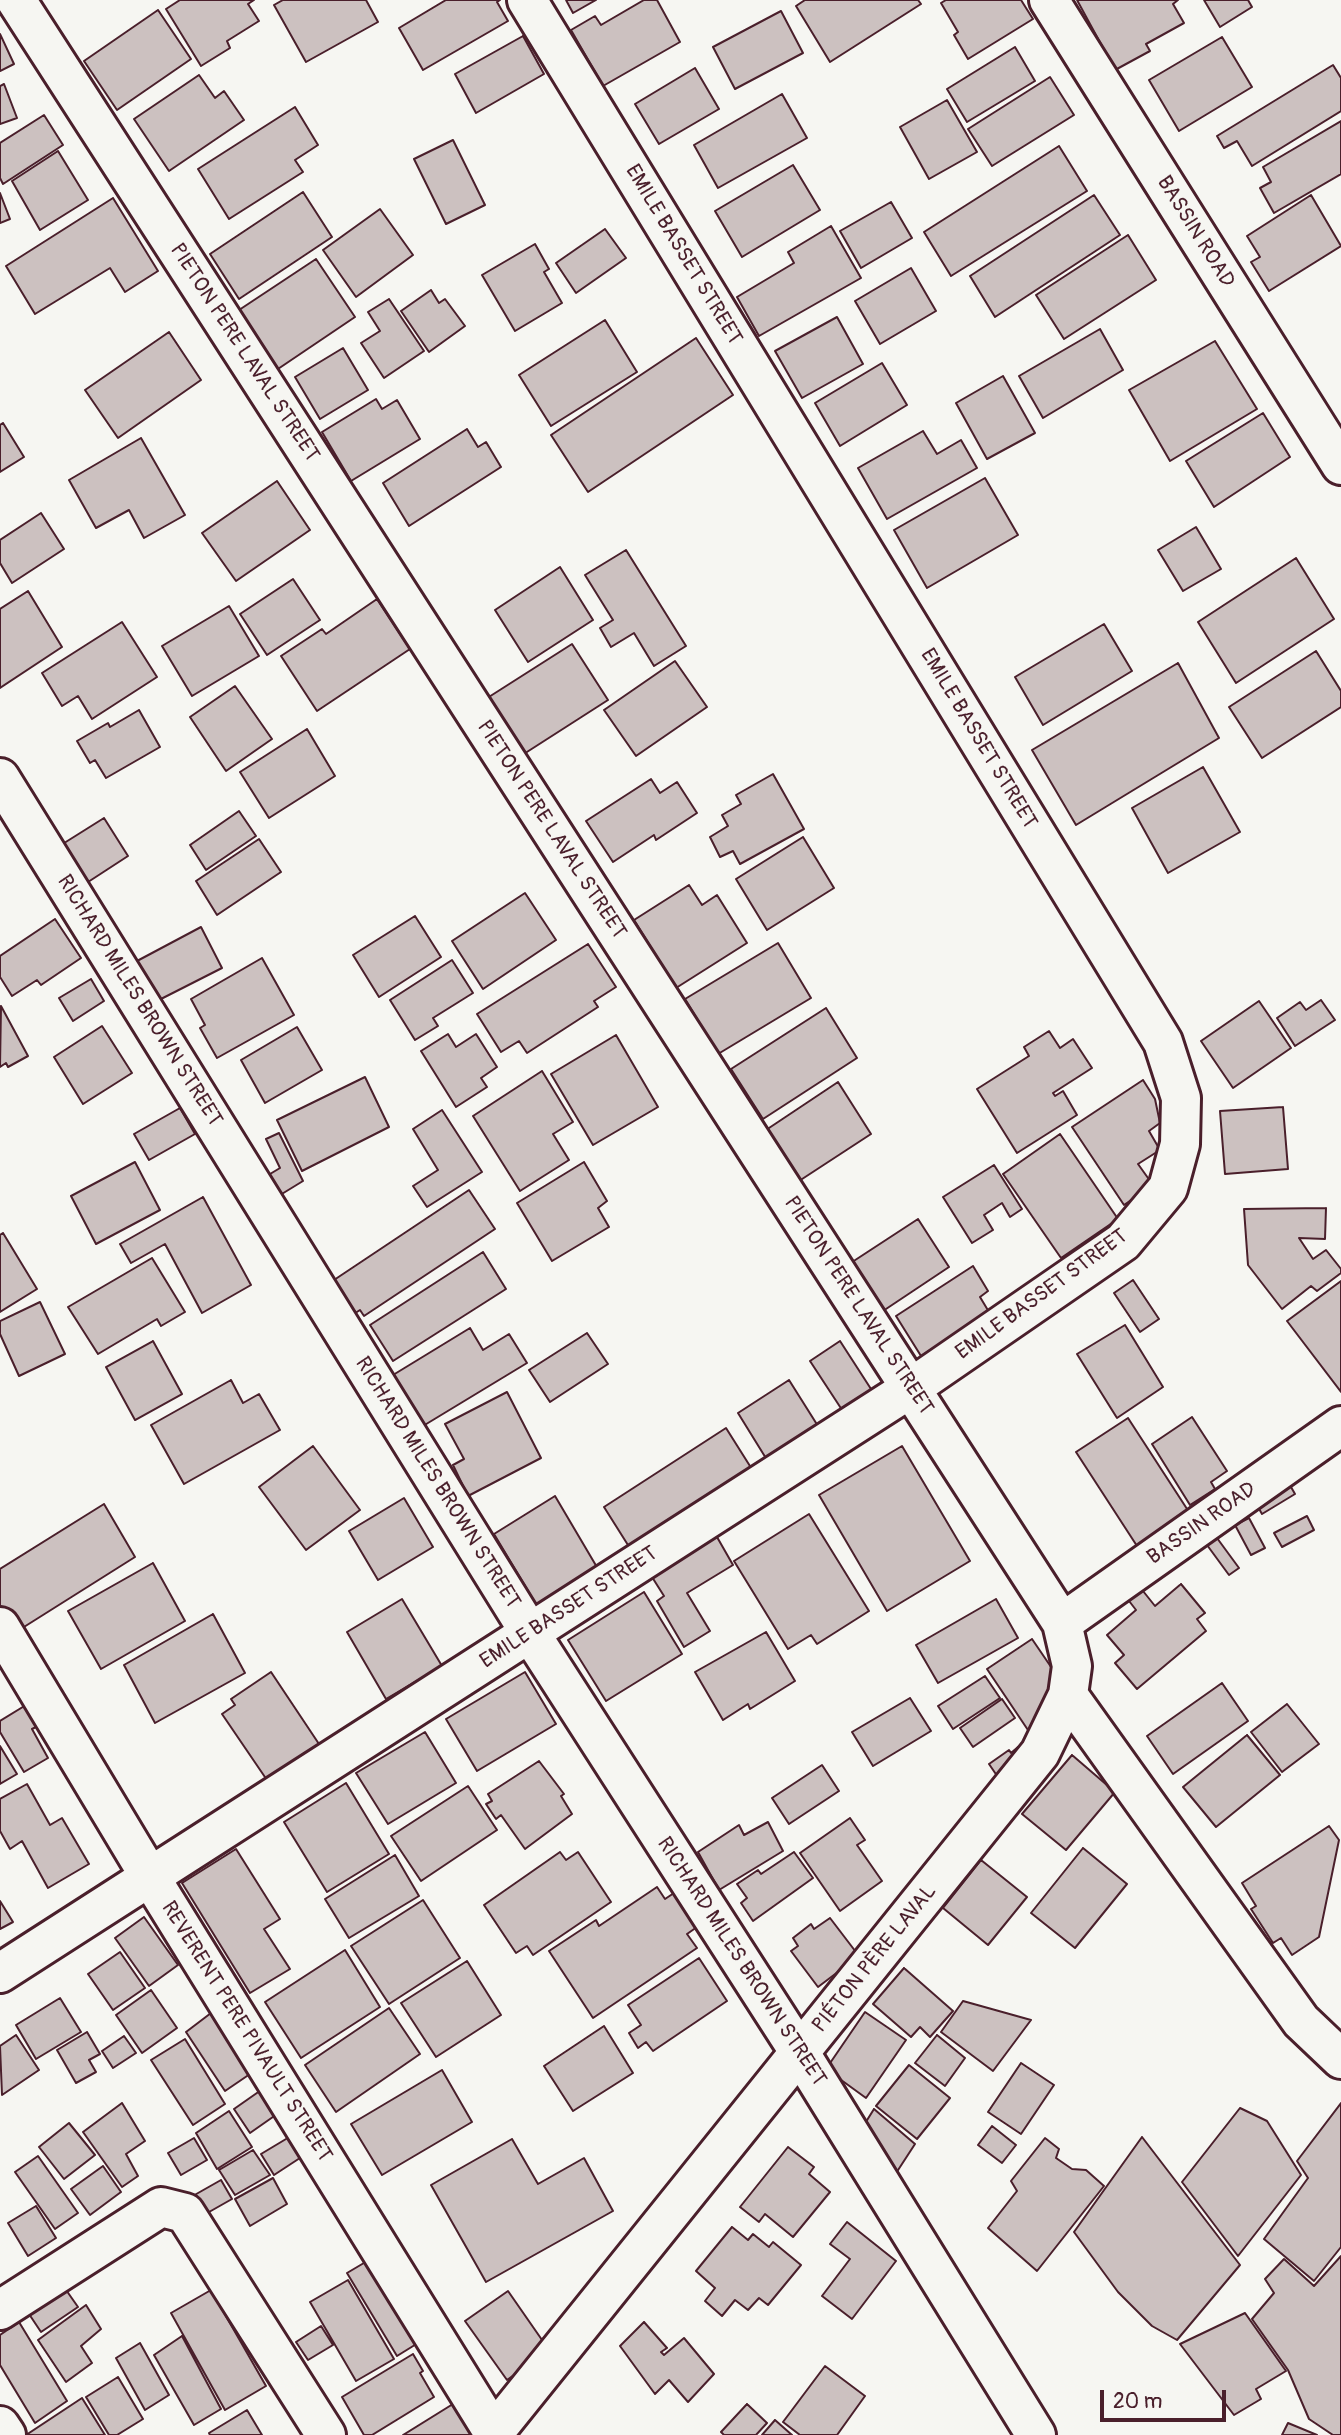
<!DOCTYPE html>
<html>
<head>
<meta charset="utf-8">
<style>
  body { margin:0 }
  #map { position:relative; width:1341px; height:2435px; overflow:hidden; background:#f6f6f2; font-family:Pangolin,sans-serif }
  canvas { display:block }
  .scale { position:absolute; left:1100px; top:2390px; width:126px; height:32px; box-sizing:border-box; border:4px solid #4a1f2b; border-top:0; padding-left:9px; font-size:21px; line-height:24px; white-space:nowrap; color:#4a1f2b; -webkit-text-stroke:5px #f6f6f2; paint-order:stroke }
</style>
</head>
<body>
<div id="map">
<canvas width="1341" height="2435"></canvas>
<div class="scale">20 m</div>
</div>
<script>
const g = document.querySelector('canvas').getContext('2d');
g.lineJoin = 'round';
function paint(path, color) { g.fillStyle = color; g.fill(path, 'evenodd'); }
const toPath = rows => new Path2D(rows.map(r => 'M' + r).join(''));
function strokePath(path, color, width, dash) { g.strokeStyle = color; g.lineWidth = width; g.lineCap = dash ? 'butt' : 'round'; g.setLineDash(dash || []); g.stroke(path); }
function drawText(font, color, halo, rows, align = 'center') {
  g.font = font + ' Pangolin,sans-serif'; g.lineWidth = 5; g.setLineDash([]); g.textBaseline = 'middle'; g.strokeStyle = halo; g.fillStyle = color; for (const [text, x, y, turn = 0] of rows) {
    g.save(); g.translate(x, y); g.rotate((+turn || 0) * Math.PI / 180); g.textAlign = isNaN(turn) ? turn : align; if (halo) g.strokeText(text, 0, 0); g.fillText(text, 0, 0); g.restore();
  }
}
const building = toPath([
  [180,0,254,0,248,4,259,21,227,41,230,48,201,66,166,9,180,0],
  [283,0,366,0,378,22,306,62,274,5,283,0],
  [446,0,500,0,497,2,508,21,423,70,399,28,446,0],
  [566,0,596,0,573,13,566,0],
  [644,0,657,0,680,42,603,86,571,30,595,16,601,25,644,0],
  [805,0,918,0,921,4,830,62,796,6,805,0],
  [946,0,1021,0,1033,19,968,59,954,35,958,32,941,3,946,0],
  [1077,0,1178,0,1173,4,1184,23,1146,44,1150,51,1115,70,1077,0],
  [1204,0,1248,0,1252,7,1220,27,1204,0],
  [158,10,191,59,117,110,84,61,158,10],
  [781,11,803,53,735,89,713,47,781,11],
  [0,34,14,64,0,71,0,34],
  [523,36,544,74,476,113,455,74,523,36],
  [1222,37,1252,87,1179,131,1149,80,1222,37],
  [1015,47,1035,81,967,122,947,89,1015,47],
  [1333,65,1341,78,1341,111,1252,166,1237,141,1224,148,1217,136,1333,65],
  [695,68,719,109,659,144,635,104,695,68],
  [199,75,215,98,224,91,244,120,169,171,134,119,199,75],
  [1050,77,1074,115,992,166,968,129,1050,77],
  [4,84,17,118,0,124,0,86,4,84],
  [782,94,807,138,718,188,694,145,782,94],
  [947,100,977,152,929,179,900,127,947,100],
  [295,107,318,145,295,160,303,172,229,219,198,169,295,107],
  [44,115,63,145,3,184,0,178,0,143,44,115],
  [1341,121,1341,174,1274,213,1260,188,1271,182,1263,167,1341,121],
  [453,140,485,205,446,224,414,159,453,140],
  [1059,146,1087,191,951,276,924,232,1059,146],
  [58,151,88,200,40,230,12,181,58,151],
  [793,165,820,210,742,257,715,211,793,165],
  [303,192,332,237,239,299,210,254,303,192],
  [0,193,10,219,0,223,0,193],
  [1094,195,1120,235,995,317,970,276,1094,195],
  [1311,195,1341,246,1269,291,1251,262,1260,257,1247,236,1311,195],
  [113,198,158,271,125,292,110,268,35,314,6,266,113,198],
  [891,202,912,238,861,268,840,231,891,202],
  [380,209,413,255,356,297,323,250,380,209],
  [831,226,861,278,759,336,737,297,794,263,788,252,831,226],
  [605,229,626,258,576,293,556,263,605,229],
  [1128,235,1156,280,1064,339,1036,295,1128,235],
  [535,244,549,269,544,272,562,303,515,331,482,275,535,244],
  [316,259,355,317,272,373,233,314,316,259],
  [911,268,936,311,880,344,855,301,911,268],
  [431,290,439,303,445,299,465,326,429,352,401,311,431,290],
  [389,299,424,351,384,378,361,343,380,331,368,312,389,299],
  [837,317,863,364,802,398,775,351,837,317],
  [605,320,637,372,551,426,519,375,605,320],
  [1100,329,1123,370,1043,418,1019,376,1100,329],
  [169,332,201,380,118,438,85,390,169,332],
  [696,338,733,395,588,492,551,435,696,338],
  [1215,341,1257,409,1170,461,1129,390,1215,341],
  [343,348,368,390,320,419,295,377,343,348],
  [882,363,907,405,840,446,815,403,882,363],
  [1003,376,1035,433,987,459,956,403,1003,376],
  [376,399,382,409,397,400,420,439,351,481,322,432,376,399],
  [1263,413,1290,457,1214,507,1186,461,1263,413],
  [3,423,24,457,0,472,0,425,3,423],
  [467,429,478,447,486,442,501,467,409,526,383,483,467,429],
  [923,431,937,454,961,440,977,468,887,519,858,468,923,431],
  [141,438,185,515,144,538,129,510,96,528,69,480,141,438],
  [985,478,1018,535,927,588,894,530,985,478],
  [277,481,310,530,236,581,202,533,277,481],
  [41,513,64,549,12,583,0,563,0,540,41,513],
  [1196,527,1221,569,1183,591,1158,550,1196,527],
  [626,550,686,646,654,666,634,633,611,647,600,628,613,620,585,575,626,550],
  [1296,558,1334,619,1236,683,1198,622,1296,558],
  [560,567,593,620,528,662,495,610,560,567],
  [293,579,320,620,267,655,240,614,293,579],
  [28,591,62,647,0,688,0,609,28,591],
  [377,599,410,649,317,711,281,656,322,629,326,634,377,599],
  [229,606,259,656,192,696,162,646,229,606],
  [122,622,157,677,92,719,78,696,62,706,42,673,122,622],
  [1104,624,1132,671,1043,725,1015,677,1104,624],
  [572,644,608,700,516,759,481,702,572,644],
  [1316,651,1341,691,1341,707,1262,758,1229,707,1316,651],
  [675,661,707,707,636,756,604,710,675,661],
  [1178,663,1219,738,1076,825,1032,750,1178,663],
  [235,686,272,739,226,771,190,717,235,686],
  [139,710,160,747,106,778,95,760,90,763,77,741,108,723,110,727,139,710],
  [307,729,335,776,269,818,240,772,307,729],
  [1203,767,1240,832,1168,873,1132,808,1203,767],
  [773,774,804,829,740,864,733,851,720,857,710,837,728,826,722,815,741,804,736,795,773,774],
  [651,779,660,793,677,782,697,813,656,840,654,835,613,862,586,821,651,779],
  [239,811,256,836,206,870,190,845,239,811],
  [104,818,128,856,85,884,61,845,104,818],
  [803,837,834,888,767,930,736,879,803,837],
  [259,839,281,872,217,915,196,881,259,839],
  [689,885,702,905,717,895,747,943,676,988,634,920,689,885],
  [525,893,556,940,483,989,452,941,525,893],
  [415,916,441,957,379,997,353,955,415,916],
  [55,919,81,958,41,985,37,980,12,996,0,977,0,956,55,919],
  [201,927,222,968,157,1001,137,961,201,927],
  [778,943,811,998,718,1054,685,999,778,943],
  [588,944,616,987,594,1001,598,1007,527,1053,519,1041,501,1052,477,1014,588,944],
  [262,958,294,1015,217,1058,200,1028,205,1025,191,999,262,958],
  [452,960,473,993,433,1018,438,1026,415,1040,390,1000,452,960],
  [91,979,104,1001,73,1021,59,998,91,979],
  [1321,1000,1335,1020,1295,1046,1277,1018,1300,1002,1306,1010,1321,1000],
  [1259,1001,1291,1048,1233,1088,1201,1041,1259,1001],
  [1,1006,28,1056,8,1067,6,1063,0,1067,1,1006],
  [826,1008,857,1058,763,1119,731,1069,826,1008],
  [102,1026,132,1073,83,1104,54,1057,102,1026],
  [297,1027,322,1070,265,1103,241,1060,297,1027],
  [1049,1031,1060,1048,1073,1039,1092,1068,1053,1093,1055,1096,1063,1091,1077,1115,1017,1153,977,1089,1029,1056,1024,1047,1049,1031],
  [448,1034,456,1047,476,1034,497,1067,481,1078,487,1087,456,1107,421,1051,448,1034],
  [616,1035,658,1107,593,1145,551,1074,616,1035],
  [542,1071,573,1122,553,1134,569,1160,520,1191,473,1116,542,1071],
  [365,1077,389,1127,302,1171,277,1120,365,1077],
  [1143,1080,1155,1099,1160,1123,1149,1131,1160,1150,1138,1164,1153,1185,1124,1205,1072,1127,1143,1080],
  [838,1082,871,1134,796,1183,763,1132,838,1082],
  [1283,1107,1288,1169,1225,1174,1220,1111,1283,1107],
  [180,1108,195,1134,149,1160,134,1134,180,1108],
  [442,1110,482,1172,427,1207,413,1186,438,1170,413,1129,442,1110],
  [279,1133,303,1181,272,1200,260,1180,280,1168,266,1139,279,1133],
  [1060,1134,1118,1219,1061,1258,1003,1174,1060,1134],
  [135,1162,160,1210,96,1244,71,1196,135,1162],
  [584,1162,607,1201,598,1208,609,1227,552,1261,517,1203,584,1162],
  [994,1165,1022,1209,1010,1217,1002,1203,984,1215,993,1230,972,1243,943,1197,994,1165],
  [469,1190,495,1229,364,1316,360,1310,346,1319,325,1286,469,1190],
  [203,1197,251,1285,202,1313,165,1244,131,1263,120,1244,203,1197],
  [1326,1208,1325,1239,1299,1238,1313,1259,1326,1250,1341,1269,1341,1273,1317,1291,1311,1286,1282,1309,1248,1265,1244,1209,1326,1208],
  [918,1219,949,1267,874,1317,843,1268,918,1219],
  [3,1233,37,1289,0,1312,0,1235,3,1233],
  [483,1252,506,1289,393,1361,370,1325,483,1252],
  [152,1258,185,1312,161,1326,157,1319,98,1354,68,1307,152,1258],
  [973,1266,988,1291,980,1297,989,1312,921,1356,896,1316,973,1266],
  [1133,1280,1159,1319,1140,1332,1114,1293,1133,1280],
  [1341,1281,1341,1392,1287,1321,1341,1281],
  [40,1302,65,1354,19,1376,0,1334,0,1321,40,1302],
  [1125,1325,1163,1387,1117,1418,1077,1354,1125,1325],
  [470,1328,483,1350,509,1334,527,1363,423,1426,393,1375,470,1328],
  [587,1333,608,1364,550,1402,529,1370,587,1333],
  [153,1341,182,1394,135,1420,106,1367,153,1341],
  [840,1341,871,1389,869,1405,848,1419,810,1361,840,1341],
  [231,1380,243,1403,259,1394,280,1430,184,1484,151,1425,231,1380],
  [789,1380,823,1434,772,1468,738,1413,789,1380],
  [507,1392,541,1458,468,1496,453,1465,464,1459,445,1424,507,1392],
  [1192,1417,1227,1471,1211,1482,1215,1489,1190,1505,1152,1444,1192,1417],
  [1128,1418,1189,1512,1137,1546,1076,1452,1128,1418],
  [726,1428,755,1474,633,1553,604,1507,726,1428],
  [313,1446,360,1510,306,1550,259,1487,313,1446],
  [902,1446,970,1561,887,1611,819,1495,902,1446],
  [1287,1480,1295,1494,1262,1514,1254,1500,1287,1480],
  [555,1496,601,1574,540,1611,494,1534,555,1496],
  [404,1498,433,1547,378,1580,349,1531,404,1498],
  [104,1504,135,1557,16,1632,0,1605,0,1569,104,1504],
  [809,1514,869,1611,817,1644,811,1635,788,1649,734,1561,809,1514],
  [1307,1516,1314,1530,1282,1547,1274,1533,1307,1516],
  [1249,1518,1265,1548,1251,1555,1235,1525,1249,1518],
  [717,1537,733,1565,687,1593,710,1631,684,1647,657,1601,664,1596,652,1577,717,1537],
  [1217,1538,1239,1568,1229,1575,1207,1545,1217,1538],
  [153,1563,185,1621,101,1669,68,1611,153,1563],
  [1181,1584,1205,1613,1197,1619,1206,1631,1137,1689,1115,1663,1124,1655,1107,1635,1136,1610,1126,1597,1139,1586,1155,1606,1181,1584],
  [644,1592,682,1654,606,1701,568,1640,644,1592],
  [402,1599,442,1666,386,1699,347,1632,402,1599],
  [996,1599,1018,1638,938,1683,916,1645,996,1599],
  [213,1614,245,1673,155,1723,124,1665,213,1614],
  [766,1632,795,1681,750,1709,748,1704,723,1720,695,1672,766,1632],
  [1032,1639,1064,1686,1036,1742,987,1669,1032,1639],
  [271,1672,321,1747,269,1783,222,1714,235,1705,231,1699,271,1672],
  [525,1672,556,1724,477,1771,446,1719,525,1672],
  [985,1676,1000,1698,953,1729,938,1706,985,1676],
  [1222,1683,1248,1721,1173,1774,1147,1736,1222,1683],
  [910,1698,931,1731,873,1766,852,1732,910,1698],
  [1002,1699,1015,1718,973,1747,960,1728,1002,1699],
  [1287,1704,1319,1744,1282,1772,1251,1732,1287,1704],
  [26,1705,38,1726,32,1729,48,1758,24,1772,0,1732,0,1721,26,1705],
  [425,1732,456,1783,388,1824,356,1773,425,1732],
  [1247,1735,1280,1775,1216,1827,1183,1787,1247,1735],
  [0,1746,17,1774,0,1784,0,1746],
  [1018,1747,1028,1761,1006,1789,989,1764,1009,1750,1011,1753,1018,1747],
  [1072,1755,1115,1792,1066,1850,1022,1814,1072,1755],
  [539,1761,564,1794,561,1796,572,1814,525,1849,501,1815,496,1819,486,1804,492,1801,488,1794,539,1761],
  [822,1765,839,1791,789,1824,772,1798,822,1765],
  [346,1783,389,1854,327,1892,284,1822,346,1783],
  [27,1784,50,1825,62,1818,89,1864,48,1888,22,1841,10,1849,0,1831,0,1799,27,1784],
  [468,1786,497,1830,421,1881,391,1836,468,1786],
  [850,1818,865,1840,857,1845,882,1881,840,1911,800,1853,850,1818],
  [768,1822,783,1851,719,1890,698,1852,739,1825,744,1835,768,1822],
  [1329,1826,1339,1840,1319,1937,1292,1955,1281,1938,1273,1943,1251,1909,1256,1906,1242,1883,1329,1826],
  [1083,1848,1127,1884,1075,1948,1031,1913,1083,1848],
  [236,1849,280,1919,264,1929,290,1969,250,1993,182,1883,236,1849],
  [560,1852,566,1860,578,1852,611,1902,533,1955,527,1946,516,1953,484,1905,560,1852],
  [794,1852,813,1878,753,1921,741,1903,747,1898,737,1884,758,1870,761,1874,794,1852],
  [395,1855,419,1896,349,1938,325,1899,395,1855],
  [981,1860,1027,1897,988,1945,943,1908,981,1860],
  [657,1887,665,1899,674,1893,697,1927,687,1934,697,1948,593,2018,549,1951,596,1920,599,1926,657,1887],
  [423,1900,460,1958,389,2004,351,1946,423,1900],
  [0,1901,13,1922,0,1929,0,1901],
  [144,1917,178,1965,149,1986,115,1938,144,1917],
  [830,1918,859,1956,818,1987,791,1951,798,1946,793,1938,811,1924,814,1929,830,1918],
  [345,1950,380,2007,301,2058,265,2002,345,1950],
  [120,1952,145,1988,113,2010,88,1974,120,1952],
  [699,1958,727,2001,653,2051,646,2042,638,2048,629,2033,641,2025,628,2005,699,1958],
  [467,1961,501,2015,436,2057,401,2003,467,1961],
  [904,1968,953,2011,930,2037,920,2027,911,2037,873,2004,904,1968],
  [151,1990,177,2028,142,2053,116,2015,151,1990],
  [60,1998,81,2032,36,2059,16,2025,60,1998],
  [963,2001,1031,2020,993,2071,941,2032,963,2001],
  [389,2008,420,2054,336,2112,305,2065,389,2008],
  [865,2012,906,2040,866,2098,826,2069,865,2012],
  [211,2013,250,2074,225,2091,186,2032,211,2013],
  [604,2026,633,2073,573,2111,544,2066,604,2026],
  [87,2032,100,2054,89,2060,96,2072,76,2083,57,2050,87,2032],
  [16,2035,39,2070,2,2095,0,2046,16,2035],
  [937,2035,965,2058,945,2086,915,2063,937,2035],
  [124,2036,136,2053,113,2068,102,2051,124,2036],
  [185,2039,225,2104,193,2125,151,2060,185,2039],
  [1021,2063,1054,2085,1021,2134,988,2112,1021,2063],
  [909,2065,950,2098,917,2139,876,2106,909,2065],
  [442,2070,472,2122,382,2175,351,2124,442,2070],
  [264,2088,280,2112,250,2133,234,2109,264,2088],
  [122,2103,145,2141,126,2154,138,2176,122,2187,83,2132,122,2103],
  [1341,2103,1341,2247,1314,2281,1264,2239,1308,2178,1297,2161,1341,2103],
  [1240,2108,1267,2121,1301,2175,1238,2256,1182,2182,1240,2108],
  [874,2109,915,2144,887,2187,873,2165,883,2149,859,2133,874,2109],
  [229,2111,252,2147,217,2169,196,2133,229,2111],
  [69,2123,95,2155,64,2179,39,2147,69,2123],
  [992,2126,1016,2145,1002,2163,978,2145,992,2126],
  [291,2136,303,2156,274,2175,261,2154,291,2136],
  [1142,2137,1240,2265,1177,2340,1152,2326,1118,2292,1074,2232,1142,2137],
  [194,2138,207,2160,181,2175,168,2153,194,2138],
  [1045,2138,1059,2149,1056,2158,1072,2169,1086,2170,1104,2186,1037,2271,988,2228,1017,2191,1011,2181,1045,2138],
  [512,2139,538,2184,584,2158,613,2211,486,2282,431,2185,512,2139],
  [788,2147,814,2167,809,2174,830,2192,793,2237,765,2214,759,2222,740,2207,788,2147],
  [253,2150,270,2175,235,2195,219,2170,253,2150],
  [38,2156,78,2213,55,2229,15,2172,38,2156],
  [103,2166,121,2192,90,2215,71,2189,103,2166],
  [273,2178,287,2204,250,2226,235,2199,273,2178],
  [221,2180,232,2199,202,2216,191,2197,221,2180],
  [36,2206,56,2238,28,2256,8,2223,36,2206],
  [847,2222,896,2261,852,2319,822,2296,850,2259,830,2244,847,2222],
  [732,2227,748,2240,753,2234,769,2247,773,2242,801,2265,768,2305,759,2298,748,2310,735,2300,722,2316,705,2301,715,2288,696,2271,732,2227],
  [1341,2256,1341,2435,1333,2435,1309,2419,1288,2370,1252,2319,1274,2293,1265,2279,1284,2259,1314,2286,1341,2256],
  [374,2257,418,2343,397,2356,347,2273,374,2257],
  [348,2280,394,2359,356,2381,310,2302,348,2280],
  [64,2287,78,2307,41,2332,27,2311,64,2287],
  [211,2290,266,2386,225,2410,171,2313,211,2290],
  [508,2291,549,2350,507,2380,465,2321,508,2291],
  [86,2305,101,2329,81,2346,92,2363,66,2382,38,2340,86,2305],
  [1245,2313,1286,2371,1256,2389,1261,2399,1234,2415,1180,2344,1245,2313],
  [19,2322,67,2401,35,2423,0,2365,0,2335,19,2322],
  [644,2322,667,2348,661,2352,664,2355,684,2338,714,2374,688,2402,669,2380,655,2394,620,2346,644,2322],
  [321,2326,333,2345,308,2360,296,2342,321,2326],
  [182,2336,221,2409,194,2425,154,2355,182,2336],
  [140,2343,169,2395,145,2410,116,2358,140,2343],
  [413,2354,423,2371,420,2373,434,2397,372,2435,364,2435,342,2397,413,2354],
  [825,2366,865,2396,837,2435,800,2435,783,2422,825,2366],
  [118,2377,143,2419,117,2435,109,2435,86,2397,118,2377],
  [82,2398,105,2435,26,2435,82,2398],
  [461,2399,478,2435,403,2435,461,2399],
  [747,2404,767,2423,756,2435,724,2435,721,2432,747,2404],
  [247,2410,262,2435,210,2435,209,2433,247,2410],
  [775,2420,792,2435,762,2435,775,2420],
  [1288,2423,1317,2435,1282,2435,1288,2423]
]);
paint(building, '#ccc1c0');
strokePath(building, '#4a1f2b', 2);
const street = toPath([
  [16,0,1062,1623,1072,1666,1068,1695,1040,1753,492,2435],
  [1049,0,1341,465],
  [0,778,530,1633,800,2053,1036,2435],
  [1062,1623,1341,1426],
  [0,1627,150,1877,495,2435],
  [1068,1695,1301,2021,1341,2059],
  [0,1973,911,1388,1123,1242,1168,1188,1180,1144,1181,1098,1163,1042,527,0],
  [0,2310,161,2207,185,2213,326,2435],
  [0,2426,6,2435]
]);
strokePath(street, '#4a1f2b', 44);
strokePath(street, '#f6f6f2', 38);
drawText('21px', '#4a1f2b', '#f6f6f2', [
  ["BASSIN ROAD",1195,232,58],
  ["EMILE BASSET STREET",683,255,59],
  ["PIETON PERE LAVAL STREET",244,353,57],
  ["EMILE BASSET STREET",978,739,59],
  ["PIETON PERE LAVAL STREET",551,830,57],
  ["RICHARD MILES BROWN STREET",139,1001,58],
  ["EMILE BASSET STREET",1042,1295,-36],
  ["PIETON PERE LAVAL STREET",858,1306,57],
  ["RICHARD MILES BROWN STREET",437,1483,58],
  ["BASSIN ROAD",1202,1524,-35],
  ["EMILE BASSET STREET",569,1608,-33],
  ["PIÉTON PÈRE LAVAL",875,1959,-51],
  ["RICHARD MILES BROWN STREET",741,1962,57],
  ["REVERENT PERE PIVAULT STREET",246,2032,58]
]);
</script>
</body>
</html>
